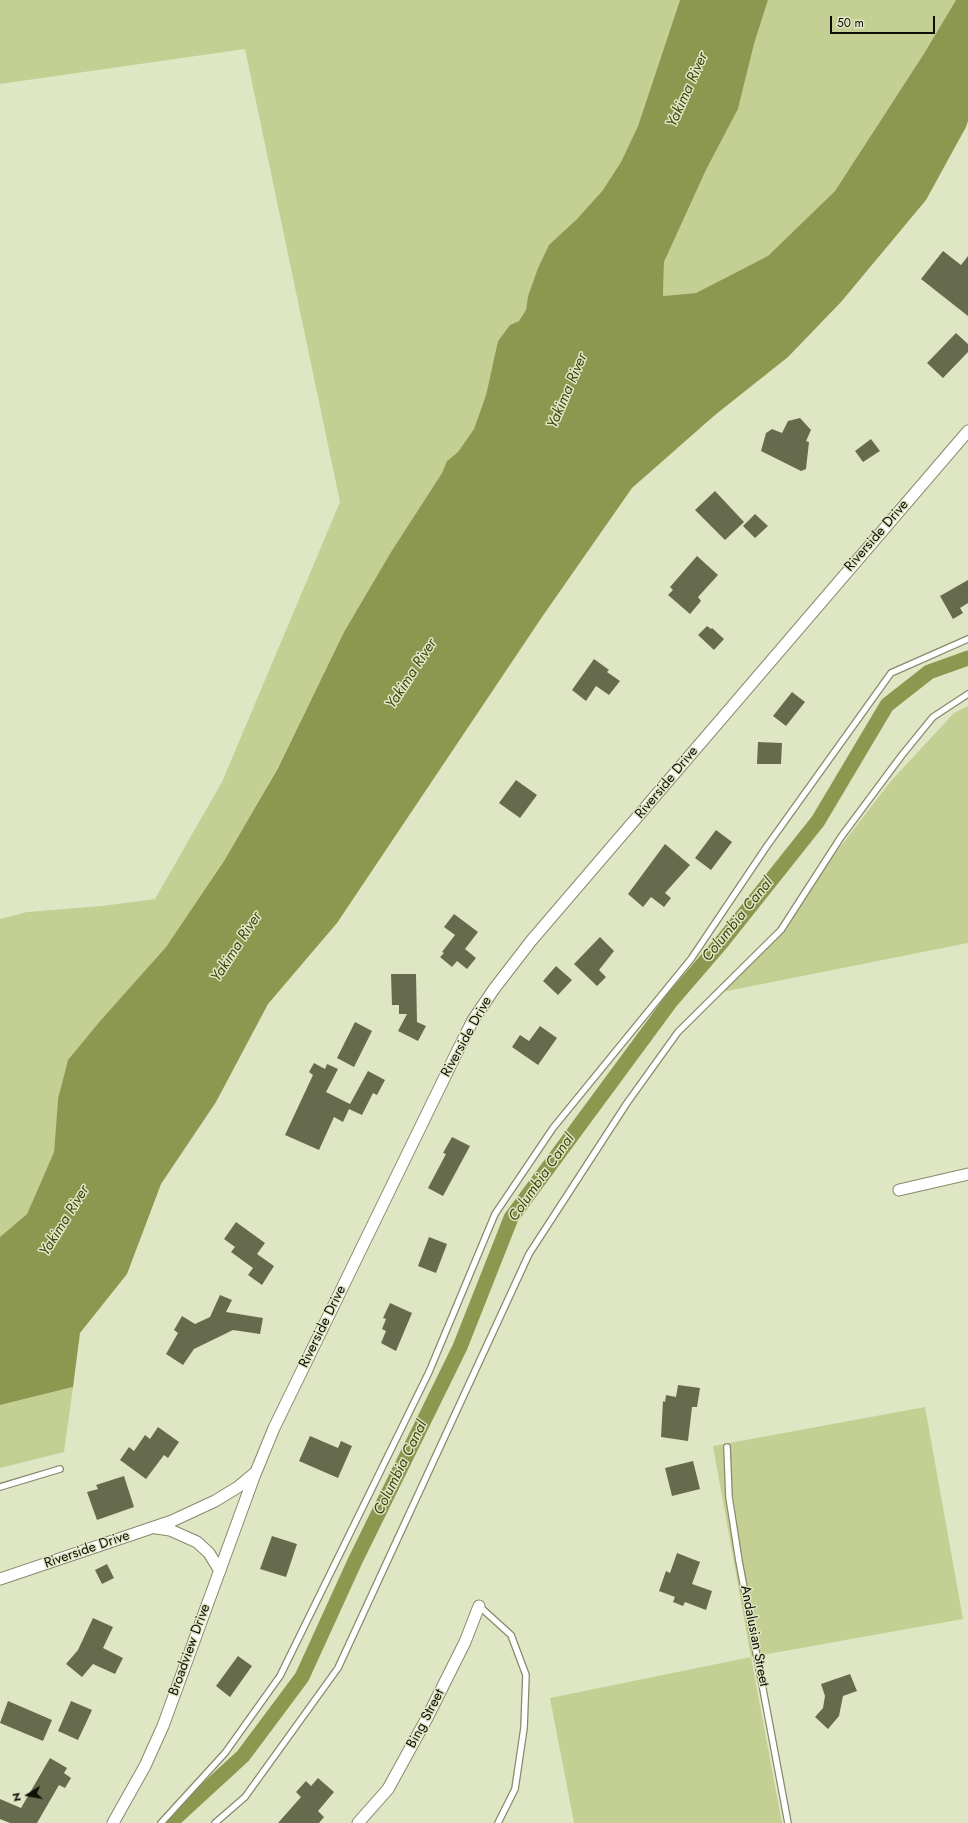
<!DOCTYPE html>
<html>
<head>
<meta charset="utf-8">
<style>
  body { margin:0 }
  #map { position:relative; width:968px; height:1823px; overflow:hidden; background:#dfe6c4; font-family:Jost,sans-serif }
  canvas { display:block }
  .north { position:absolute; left:8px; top:1775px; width:40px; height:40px; -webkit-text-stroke:3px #dfe6c4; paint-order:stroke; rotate:259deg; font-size:11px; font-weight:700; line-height:16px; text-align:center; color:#0e1005 }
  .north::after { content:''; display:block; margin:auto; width:14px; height:18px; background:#0e1005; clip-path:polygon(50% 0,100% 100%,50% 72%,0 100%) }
  .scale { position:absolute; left:830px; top:16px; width:105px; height:18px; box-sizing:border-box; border:2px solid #0e1005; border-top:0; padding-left:5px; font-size:12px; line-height:14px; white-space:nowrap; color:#0e1005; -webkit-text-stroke:3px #dfe6c4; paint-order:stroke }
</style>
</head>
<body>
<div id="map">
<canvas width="968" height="1823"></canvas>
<div class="north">N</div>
<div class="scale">50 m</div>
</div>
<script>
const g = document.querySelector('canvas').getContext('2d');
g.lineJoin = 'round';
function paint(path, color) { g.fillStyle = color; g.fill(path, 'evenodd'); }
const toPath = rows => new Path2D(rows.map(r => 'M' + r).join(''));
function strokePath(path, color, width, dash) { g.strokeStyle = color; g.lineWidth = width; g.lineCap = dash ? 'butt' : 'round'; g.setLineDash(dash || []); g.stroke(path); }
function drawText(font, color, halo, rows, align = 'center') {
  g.font = font + ' Jost,sans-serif'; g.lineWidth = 3; g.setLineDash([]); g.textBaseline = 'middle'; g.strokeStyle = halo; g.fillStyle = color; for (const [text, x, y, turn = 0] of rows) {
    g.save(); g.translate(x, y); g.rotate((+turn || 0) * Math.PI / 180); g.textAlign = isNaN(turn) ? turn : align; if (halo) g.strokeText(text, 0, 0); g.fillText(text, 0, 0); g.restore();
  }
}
paint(toPath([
  [0,0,680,0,638,126,621,162,603,190,577,219,549,246,538,268,528,296,526,310,519,321,510,325,498,341,486,395,474,429,458,452,447,461,442,473,391,552,344,632,278,767,224,861,166,947,101,1020,58,1099,54,1152,27,1214,0,1237,0,919,27,912,102,906,155,899,222,782,340,502,245,49,0,84],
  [768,0,956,0,925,52,835,191,769,256,696,293,663,296,664,262,706,170,738,109,754,44],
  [968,706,968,943,717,993,761,949,891,781,954,713],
  [73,1387,64,1452,0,1468,0,1405],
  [925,1407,963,1619,751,1657,782,1823,574,1823,550,1698,751,1657,713,1446]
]), '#c4cf94');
paint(toPath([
  [680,0,768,0,754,44,738,109,706,170,664,262,663,296,696,293,768,256,835,191,925,52,956,0,968,0,968,121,966,127,926,200,841,302,788,357,715,415,632,488,542,617,337,923,268,1004,216,1102,161,1184,127,1274,80,1333,73,1387,0,1405,0,1237,27,1214,54,1152,58,1099,68,1060,101,1020,166,947,224,861,278,768,344,632,391,552,442,473,447,461,458,452,474,429,486,395,498,341,510,325,519,321,526,310,528,296,538,268,549,245,577,219,603,190,621,162,638,126]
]), '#8c984f');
strokePath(toPath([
  [170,1823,243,1756,302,1677,355,1561,460,1347,511,1218,671,1001,721,943,818,821,887,705,929,672,968,658]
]), '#8c984f', 15);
paint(toPath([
  [943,251,961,265,968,256,968,316,921,279],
  [956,333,968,344,968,352,943,378,927,363],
  [800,418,811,430,806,441,809,442,806,469,801,471,761,451,766,433,772,429,782,433,788,421],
  [871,439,880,451,863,462,855,451],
  [715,491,744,522,725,540,695,510],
  [755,514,768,526,755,538,743,526],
  [697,556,718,575,698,597,701,601,690,614,668,595,673,590,670,587],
  [968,580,968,603,960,608,963,613,953,619,940,596],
  [707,626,711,629,712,628,724,639,714,650,698,635],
  [594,659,609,670,607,672,620,681,609,695,596,686,586,701,572,690],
  [792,692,805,702,786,726,773,716],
  [758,742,782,743,781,764,757,764],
  [516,780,537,795,520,818,499,803],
  [716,830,732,842,711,870,695,858],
  [665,844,690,865,665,893,671,898,664,907,651,897,643,907,628,894],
  [454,914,478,932,465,949,476,958,467,969,457,961,452,967,440,957,444,953,442,952,455,935,444,927],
  [600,937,614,951,599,970,606,977,597,986,574,964],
  [556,966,572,980,558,995,543,981],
  [391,974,416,974,417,1022,426,1026,418,1041,398,1031,407,1014,399,1014,399,1005,392,1005],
  [355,1022,372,1031,354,1067,337,1058],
  [540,1026,557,1038,538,1065,512,1047,520,1035,529,1041],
  [314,1063,325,1069,327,1064,338,1069,326,1092,350,1104,368,1071,385,1080,377,1095,373,1093,362,1115,349,1109,343,1122,334,1117,319,1150,285,1135,313,1075,309,1072],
  [452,1137,470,1146,443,1196,428,1188,446,1154,443,1153],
  [236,1222,265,1243,257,1254,274,1266,262,1285,248,1275,253,1268,231,1252,235,1247,224,1239],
  [429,1237,447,1244,436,1273,418,1266],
  [220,1295,232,1300,226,1312,263,1318,260,1334,233,1330,194,1349,183,1365,166,1354,178,1333,174,1330,182,1316,195,1324,210,1317],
  [390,1303,412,1313,396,1351,381,1343,386,1331,382,1329,386,1319,383,1318],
  [678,1385,700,1388,697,1407,692,1407,688,1441,661,1437,663,1401,665,1402,666,1395,676,1397],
  [158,1427,179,1442,168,1458,164,1455,146,1479,120,1460,129,1447,134,1451,145,1435,150,1439],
  [310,1436,338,1448,341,1441,352,1446,338,1478,299,1461],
  [693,1461,700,1489,672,1496,665,1468],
  [124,1476,134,1507,97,1520,87,1492,98,1489,96,1485],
  [272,1536,297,1544,286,1577,260,1569],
  [677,1553,700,1562,692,1584,712,1591,706,1610,685,1602,683,1606,673,1602,675,1597,659,1591,666,1571,670,1573],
  [107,1564,114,1578,102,1584,95,1570],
  [93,1618,113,1627,103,1648,123,1658,115,1674,93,1664,82,1677,66,1664,78,1650],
  [238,1656,252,1666,230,1697,216,1686],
  [850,1674,857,1691,843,1696,839,1716,828,1729,815,1717,823,1708,825,1696,821,1684],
  [8,1701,52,1720,43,1741,0,1723],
  [71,1701,92,1710,78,1740,58,1731],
  [50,1758,67,1768,64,1773,71,1778,65,1788,59,1785,37,1823,10,1823,0,1819,0,1799,21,1808],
  [318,1778,334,1792,318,1811,324,1817,319,1823,278,1823,301,1797,296,1792,306,1781,311,1786]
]), '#666b4d');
const lane = toPath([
  [727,1447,729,1497,739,1561,788,1823],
  [0,1487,60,1469],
  [479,1606,511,1635,526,1675,524,1728,515,1789,498,1823],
  [161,1823,225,1753,280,1676,429,1372,495,1214,553,1128,691,959,767,846,891,673,968,639],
  [215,1823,245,1797,338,1668,529,1254,627,1103,678,1032,781,930,841,837,902,755,933,717,968,694]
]);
const street = toPath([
  [899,1190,968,1174],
  [156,1528,170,1530,197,1542,209,1553,220,1571],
  [0,1579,172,1521,215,1501,238,1487,256,1472,274,1428,455,1056,473,1020,494,989,531,941,968,431],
  [113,1823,145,1766,163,1726,255,1474],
  [358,1823,388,1789,427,1718,465,1642,479,1606]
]);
strokePath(lane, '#858b6b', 8);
strokePath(street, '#858b6b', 13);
strokePath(lane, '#fff', 5.5);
strokePath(street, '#fff', 11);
drawText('14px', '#0e1005', '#dfe6c4', [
  ["Riverside Drive",877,536,-49],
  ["Riverside Drive",667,783,-50],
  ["Riverside Drive",467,1037,-61],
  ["Riverside Drive",323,1327,-64],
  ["Riverside Drive",87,1550,-19],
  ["Andalusian Street",754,1636,79],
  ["Broadview Drive",190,1650,-70],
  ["Bing Street",426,1719,-62]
]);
drawText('italic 15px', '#3d440c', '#dfe6c4', [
  ["Yakima River",688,90,-66],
  ["Yakima River",568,391,-67],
  ["Yakima River",412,674,-57],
  ["Columbia Canal",738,920,-51],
  ["Yakima River",237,947,-57],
  ["Columbia Canal",542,1178,-55],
  ["Yakima River",65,1221,-58],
  ["Columbia Canal",401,1468,-64]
]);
</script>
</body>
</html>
